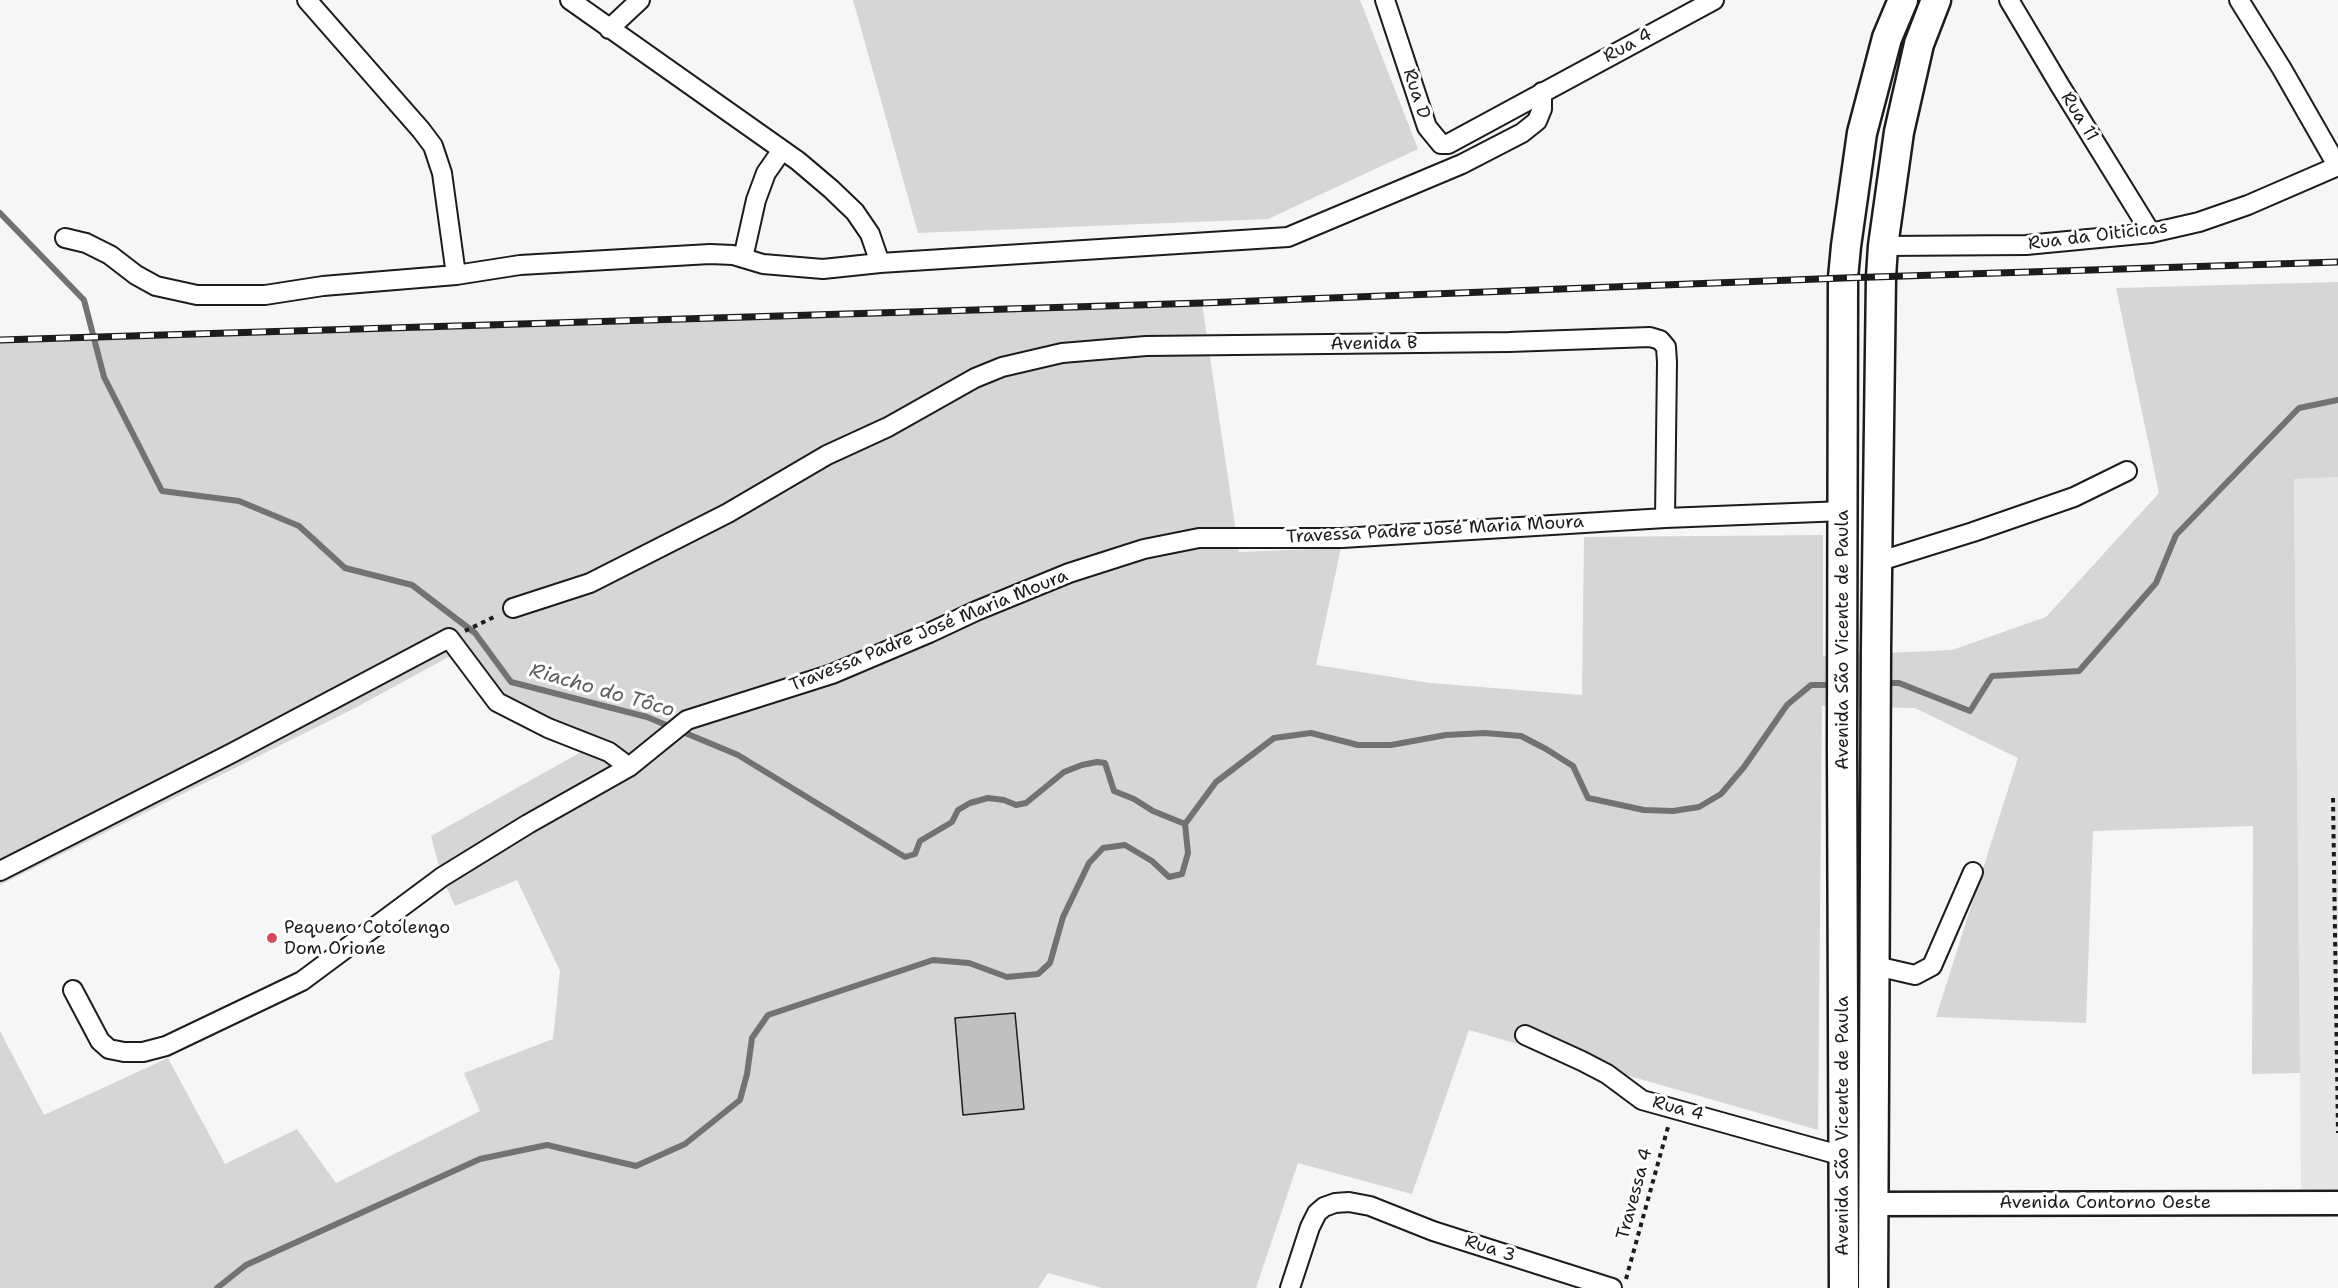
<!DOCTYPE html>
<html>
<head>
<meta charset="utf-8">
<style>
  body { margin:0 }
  canvas { display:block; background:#f6f6f6 }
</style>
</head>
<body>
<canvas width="2338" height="1288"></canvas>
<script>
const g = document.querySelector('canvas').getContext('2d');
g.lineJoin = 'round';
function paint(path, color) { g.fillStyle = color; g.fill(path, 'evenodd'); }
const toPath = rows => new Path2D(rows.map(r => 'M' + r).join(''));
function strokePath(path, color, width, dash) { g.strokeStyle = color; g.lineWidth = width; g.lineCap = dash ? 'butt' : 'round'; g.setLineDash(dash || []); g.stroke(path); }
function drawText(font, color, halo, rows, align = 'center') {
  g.font = font + ' "Shantell Sans",sans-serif'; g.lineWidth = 6; g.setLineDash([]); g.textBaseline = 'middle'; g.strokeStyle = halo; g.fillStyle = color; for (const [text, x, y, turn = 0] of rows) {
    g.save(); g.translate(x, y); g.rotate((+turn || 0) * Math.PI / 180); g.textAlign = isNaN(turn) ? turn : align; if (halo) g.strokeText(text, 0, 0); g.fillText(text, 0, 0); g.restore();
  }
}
paint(toPath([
  [2338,477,2338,1189,2301,1189,2294,478]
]), '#e6e6e6');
paint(toPath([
  [853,0,1360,0,1418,149,1268,219,918,233],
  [2338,282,2338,477,2294,479,2300,1073,2252,1074,2253,826,2093,831,2086,1023,1936,1017,2018,758,1915,708,1822,706,1818,1130,1469,1030,1412,1194,1298,1163,1256,1288,1102,1288,1048,1273,1038,1288,0,1288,0,1031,44,1115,168,1058,225,1164,297,1129,336,1183,480,1111,464,1073,553,1039,560,971,517,880,455,906,442,877,431,836,590,747,493,706,452,655,357,707,0,885,0,340,1202,303,1239,552,1341,548,1316,665,1430,683,1582,695,1584,537,1823,535,1823,656,1952,650,2046,617,2159,493,2116,288]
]), '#d6d6d6');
strokePath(toPath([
  [0,213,84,300,104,377,162,491,239,501,299,526,345,568,412,585,475,633,511,682,647,717,738,755,905,857,915,854,920,841,952,822,958,810,970,803,988,798,1004,800,1016,805,1026,803,1064,772,1082,765,1097,762,1105,763,1114,791,1134,799,1153,811,1185,824],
  [1884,683,1899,683,1970,711,1992,676,2079,671,2156,583,2176,535,2299,408,2338,400],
  [217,1288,246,1265,480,1159,547,1145,636,1166,685,1144,740,1100,747,1074,752,1038,768,1015,933,960,969,963,1007,977,1038,974,1050,963,1063,917,1089,863,1103,848,1125,845,1152,861,1169,877,1182,874,1188,853,1185,824,1216,782,1274,738,1311,733,1358,745,1391,745,1446,735,1485,733,1521,736,1546,749,1573,766,1588,798,1644,810,1673,811,1699,807,1721,794,1744,767,1787,705,1811,685,1835,685]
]), '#727272', 6);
const building = toPath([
  [1015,1013,1024,1109,963,1115,955,1018,1015,1013]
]);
paint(building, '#c0c0c0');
strokePath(building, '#1c1c1c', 1.5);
const minor = toPath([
  [307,0,421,130,433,146,442,173,456,275],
  [570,0,798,161,831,189,855,212,870,234,880,263],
  [1385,0,1427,127,1441,144,1448,144,1714,0],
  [2009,0,2059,84,2151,233],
  [2239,0,2282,69,2338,167],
  [609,29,640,0],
  [65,238,86,243,110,255,136,275,156,286,197,295,265,295,323,286,456,275,520,265,710,254,733,255,763,264,823,269,880,263,1288,237,1462,164,1522,133,1537,121,1542,109,1542,92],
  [1883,246,2026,245,2151,233,2199,222,2248,205,2338,166],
  [743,258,756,200,766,173,782,150],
  [1877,562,1973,532,2074,497,2127,471],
  [513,608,590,583,728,513,827,455,888,427,975,378,1002,367,1062,353,1146,346,1509,342,1650,337,1660,340,1666,347,1667,362,1665,518],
  [0,871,232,753,449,638,497,702,548,728,609,752,629,767],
  [1876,966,1915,975,1932,966,1973,872],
  [73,990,100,1041,109,1049,124,1052,143,1052,166,1046,302,981,442,877,528,824,629,767,687,720,832,674,929,633,976,611,1069,573,1144,549,1199,538,1342,538,1665,518,1844,511],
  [1525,1035,1582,1061,1607,1074,1642,1100,1843,1156],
  [1290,1288,1310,1227,1317,1213,1324,1207,1335,1203,1349,1202,1370,1206,1433,1231,1612,1288]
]);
const tertiary = toPath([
  [1873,1204,2338,1203]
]);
const primary = toPath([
  [1844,1288,1842,745,1843,278,1846,246,1862,133,1887,38,1903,0],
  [1873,1288,1876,648,1881,277,1883,246,1899,132,1919,44,1936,0]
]);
strokePath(minor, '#1c1c1c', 22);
strokePath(tertiary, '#1c1c1c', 27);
strokePath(primary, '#1c1c1c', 33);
strokePath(toPath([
  [465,631,496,616],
  [2333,798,2338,1133],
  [1626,1279,1668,1127]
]), '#1c1c1c', 4, [4.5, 4.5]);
strokePath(minor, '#fff', 18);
strokePath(tertiary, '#fff', 22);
strokePath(primary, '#fff', 28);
const rail = toPath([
  [0,340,1202,303,1843,278,2338,262]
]);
strokePath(rail, '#1c1c1c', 7);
strokePath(rail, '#fff', 4.5, [14]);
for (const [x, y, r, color] of [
  [272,938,6,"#d1495b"]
]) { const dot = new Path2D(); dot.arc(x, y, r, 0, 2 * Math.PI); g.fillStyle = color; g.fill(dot); strokePath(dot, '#fff', 2); }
drawText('18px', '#1c1c1c', '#fff', [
  ["Rua 4",1628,46,-28],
  ["Rua D",1416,94,72],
  ["Rua 11",2079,117,58],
  ["Rua da Oiticicas",2098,236,-7],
  ["Avenida B",1374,344,-1],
  ["Travessa Padre José Maria Moura",1435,530,-3],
  ["Travessa Padre José Maria Moura",929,631,-22],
  ["Avenida São Vicente de Paula",1843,640,-90],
  ["Rua 4",1678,1109,15],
  ["Avenida São Vicente de Paula",1843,1126,-90],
  ["Travessa 4",1635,1194,-75],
  ["Avenida Contorno Oeste",2105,1203],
  ["Rua 3",1490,1249,18]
]);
drawText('18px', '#1c1c1c', '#fff', [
  ["Pequeno Cotolengo",284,928],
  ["Dom Orione",284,949]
], 'left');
drawText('italic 20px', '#5d5d5d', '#fff', [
  ["Riacho do Tôco",602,691,16]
]);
</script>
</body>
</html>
